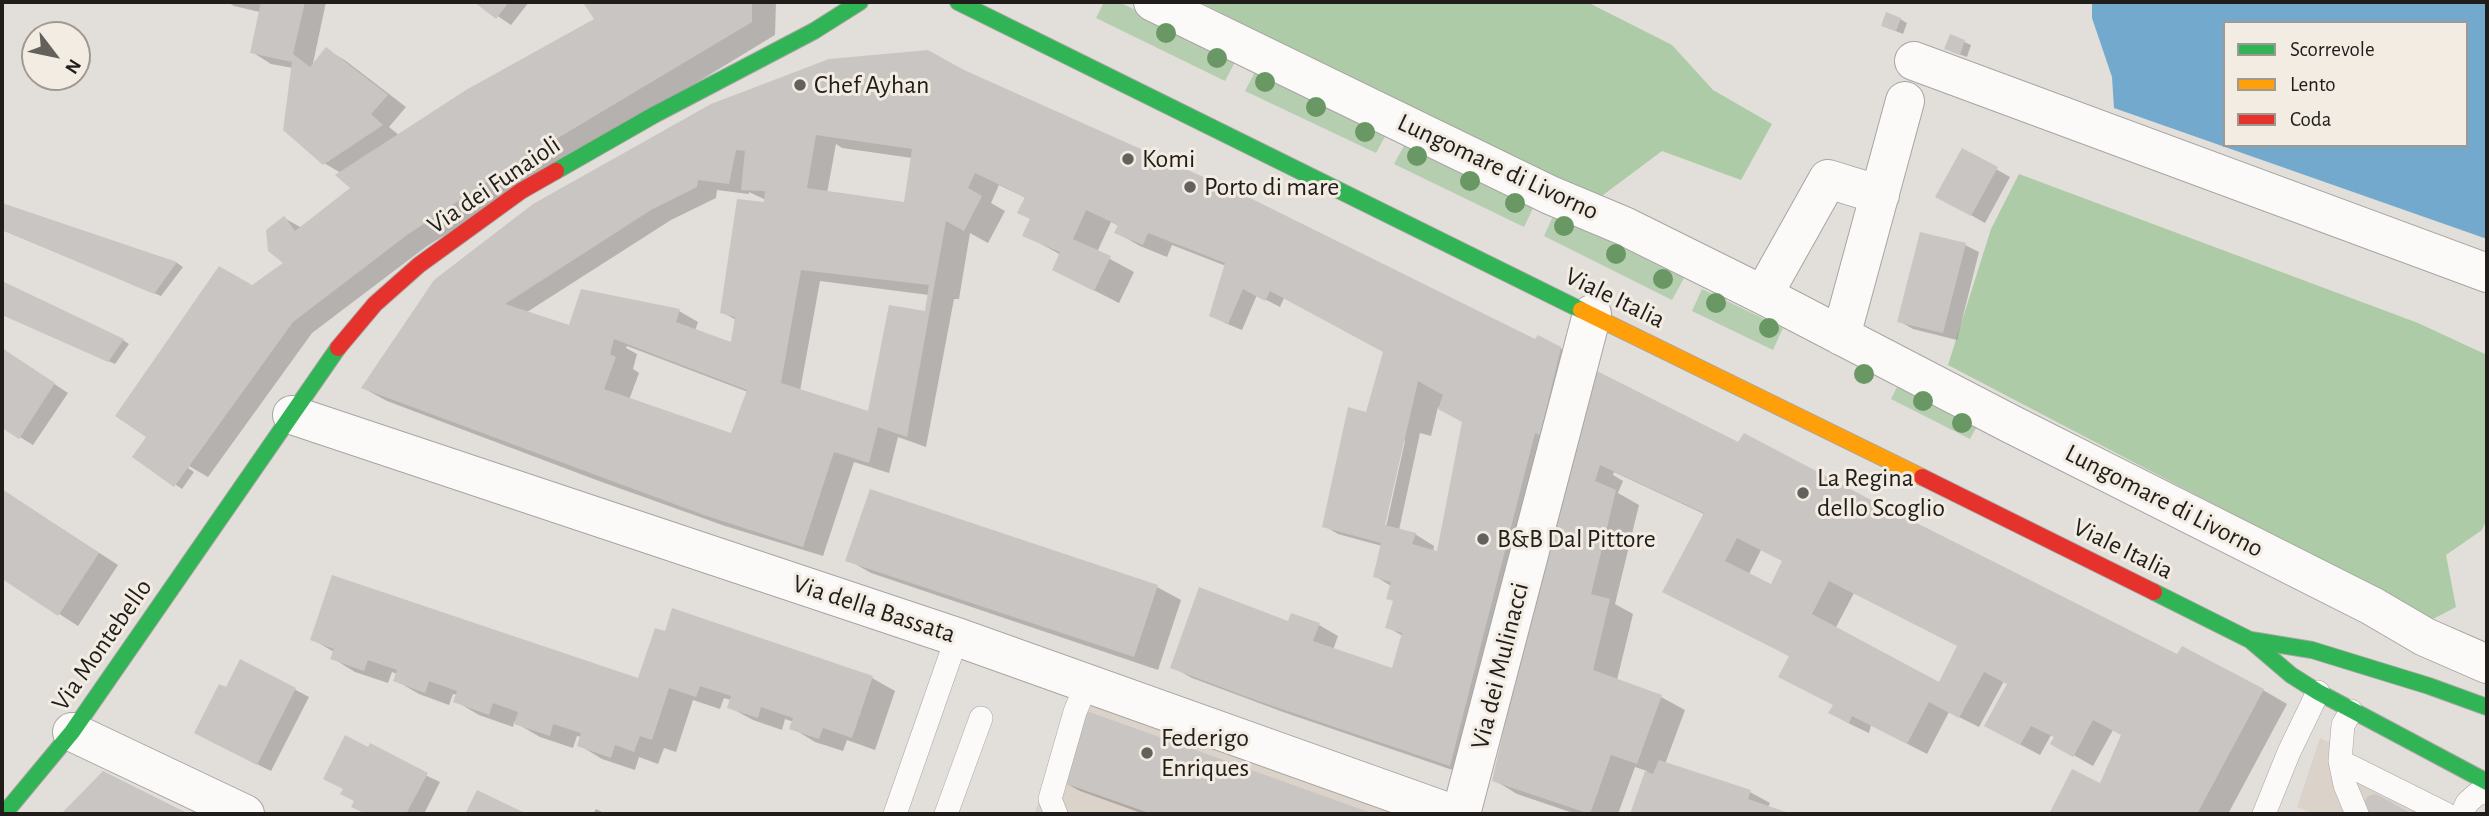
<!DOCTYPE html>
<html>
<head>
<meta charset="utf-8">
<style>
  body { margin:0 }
  #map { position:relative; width:2489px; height:816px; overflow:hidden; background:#e2deda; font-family:"Alegreya Sans",sans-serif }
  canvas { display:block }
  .frame { position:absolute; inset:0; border:4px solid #201d1a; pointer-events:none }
  .legend { position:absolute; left:2223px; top:21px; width:245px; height:126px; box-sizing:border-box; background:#f3ece3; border:2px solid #9f9993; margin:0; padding:9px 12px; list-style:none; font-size:21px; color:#201d1a }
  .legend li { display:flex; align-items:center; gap:14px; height:35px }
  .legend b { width:35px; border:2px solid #9f9993 }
  .north { position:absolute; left:21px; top:21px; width:70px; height:70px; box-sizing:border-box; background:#f3ece3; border:2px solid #9f9993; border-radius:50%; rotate:122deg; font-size:19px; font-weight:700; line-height:28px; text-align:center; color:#201d1a }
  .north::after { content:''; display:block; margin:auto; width:24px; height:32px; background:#64615d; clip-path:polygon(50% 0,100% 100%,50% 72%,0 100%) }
</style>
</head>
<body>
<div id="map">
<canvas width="2489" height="816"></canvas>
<div class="frame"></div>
<ul class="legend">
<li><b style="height:9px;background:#30b455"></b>Scorrevole</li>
<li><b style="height:9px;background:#ff9f0a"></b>Lento</li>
<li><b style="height:9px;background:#e5322d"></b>Coda</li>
</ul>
<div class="north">N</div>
</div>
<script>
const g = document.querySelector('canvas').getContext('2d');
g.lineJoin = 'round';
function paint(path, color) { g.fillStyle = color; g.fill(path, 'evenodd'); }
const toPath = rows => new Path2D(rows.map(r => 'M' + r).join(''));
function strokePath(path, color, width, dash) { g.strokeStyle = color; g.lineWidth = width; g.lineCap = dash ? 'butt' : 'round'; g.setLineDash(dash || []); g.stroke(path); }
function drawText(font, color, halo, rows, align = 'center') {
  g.font = font + ' "Alegreya Sans",sans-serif'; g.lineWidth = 6; g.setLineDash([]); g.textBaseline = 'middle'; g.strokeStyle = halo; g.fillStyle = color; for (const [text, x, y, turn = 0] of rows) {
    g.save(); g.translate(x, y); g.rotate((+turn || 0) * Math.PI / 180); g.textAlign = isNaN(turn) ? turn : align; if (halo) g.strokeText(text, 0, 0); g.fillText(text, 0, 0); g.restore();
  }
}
paint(toPath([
  [1077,694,1407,814,1041,814,1035,812],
  [2320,738,2471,814,2314,814,2297,807]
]), '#dbd2c9');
paint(toPath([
  [1104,2,1119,2,1236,60,1225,81,1096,18],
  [1256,70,1387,133,1376,153,1245,91],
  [1405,144,1534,206,1524,227,1394,164],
  [1554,214,1684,278,1672,300,1544,236],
  [1702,289,1783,328,1773,350,1692,311],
  [1901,379,1981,419,1970,439,1891,399]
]), '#b5ceaf');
paint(toPath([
  [1200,2,1587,2,1672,45,1713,90,1772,124,1741,180,1662,151,1595,201,1405,109],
  [2019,174,2418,323,2487,355,2487,519,2482,530,2446,555,2456,607,2433,619,1948,365,1991,229]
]), '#adcba6');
paint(toPath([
  [2092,2,2487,2,2487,239,2114,108,2112,77,2092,18],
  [2225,23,2466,23,2466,145,2225,145]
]), '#73a9cc');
paint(toPath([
  [227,2,326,2,312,68,326,49,346,61,406,107,389,127,399,135,597,20,587,4,591,2,776,2,775,35,427,246,312,333,208,477,189,466,188,468,194,472,182,489,134,457,252,287,286,263,284,218,302,228,353,188,341,173,324,163,293,68,271,64,252,52,260,12,234,6],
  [477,2,529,2,511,25],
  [1900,19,1907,23,1903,34,1883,26],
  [1951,36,1971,45,1967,57,1953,52],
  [963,72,1536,341,1560,348,1584,362,1470,776,1283,712,1192,678,1172,667,1289,623,1319,625,1338,636,1333,650,1394,670,1403,636,1387,627,1395,602,1391,586,1375,576,1382,546,1338,534,1324,526,1374,416,1385,352,1284,298,1280,307,1257,295,1242,330,1225,323,1211,315,1226,266,1172,245,1167,257,1140,246,1117,233,1119,226,1111,222,1097,252,1134,272,1119,303,1054,270,1061,255,1025,235,1032,219,1026,198,999,185,991,203,1005,211,988,243,970,233,959,299,954,299,926,447,898,437,889,473,854,462,823,556,725,526,599,481,387,401,363,388,534,206],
  [836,144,842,148,912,158,906,204,827,193],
  [717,190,749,194,749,192,766,200,722,312,736,320,732,345,695,331,698,322,679,311,570,327,527,312,671,220,716,198],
  [820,281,929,295,926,313,869,414,800,391],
  [627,346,748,392,732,435,629,400,639,373,633,369,637,354,626,348],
  [1438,407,1464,422,1438,554,1433,552,1434,546,1415,534,1399,530,1420,433,1431,436],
  [1402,440,1405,441,1386,527,1381,535],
  [1962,150,2010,177,1985,223,1937,196],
  [2,204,177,263,183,267,161,296,2,230],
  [1965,245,1979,252,1957,340,1913,329,1899,321],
  [2,283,123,340,129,344,115,364,2,314],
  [2,349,68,393,33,445,2,426],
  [1588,369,2178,657,2263,690,2287,704,2228,814,2051,814,2073,771,2100,786,2123,735,2113,730,2093,766,2052,743,2056,738,2051,735,2040,755,2006,737,2009,684,2004,681,1979,727,1949,712,1927,754,1871,725,1869,733,1850,724,1830,713,1834,705,1791,657,1688,604,1704,514,1614,472,1613,475,1623,481,1618,493,1639,505,1615,604,1633,614,1617,680,1661,697,1685,710,1665,764,1750,792,1770,803,1768,807,1788,814,1632,814,1647,771,1635,767,1618,814,1576,814,1517,794,1494,780],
  [1761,550,1783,561,1771,586,1749,574],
  [1854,593,1959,646,1940,685,1835,629],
  [2,490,118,565,78,626,2,577],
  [848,560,1157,587,1181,600,1158,670,871,573],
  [312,639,639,681,872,678,895,691,875,750,847,740,843,751,815,742,792,728,794,722,785,719,782,730,753,720,729,707,731,700,724,698,720,709,693,700,676,752,664,748,658,764,639,757,635,770,602,759,579,745,581,737,577,736,573,748,540,737,514,722,513,727,479,715,455,701,458,695,453,694,449,705,419,694,395,680,397,674,392,672,388,683,355,672,332,658,334,652],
  [241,661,309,697,271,771,210,741,226,690],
  [1085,712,1369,814,1144,814,1080,791,1060,780],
  [369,749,440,782,424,814,368,814,354,806],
  [104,773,186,814,63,814],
  [596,809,606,814,593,814]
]), '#0003');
paint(toPath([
  [261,2,305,2,293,54,310,67,326,47,388,95,371,114,383,125,323,165,283,130,292,62,250,53],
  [474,2,509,2,496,19],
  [587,2,752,2,752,22,511,166,407,235,293,322,174,487,132,457,146,437,115,416,219,266,252,285,283,263,268,251,266,230,284,216,295,231,350,188,335,175,466,90,594,19,584,4],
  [1886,12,1901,18,1896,31,1881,26],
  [1950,34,1965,40,1960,55,1944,49],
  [928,50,964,70,1246,196,1535,339,1538,335,1561,347,1540,435,1535,433,1450,766,1261,702,1170,668,1199,587,1288,621,1291,613,1320,623,1313,641,1392,668,1402,633,1385,628,1393,601,1386,599,1391,582,1373,577,1381,543,1322,527,1348,407,1366,412,1383,352,1270,291,1265,301,1243,289,1228,324,1209,316,1225,263,1148,233,1143,245,1114,233,1118,225,1086,210,1073,239,1111,256,1094,291,1052,270,1060,252,1022,236,1030,219,1017,213,1025,197,975,173,968,188,982,196,964,231,946,221,907,437,878,427,869,463,834,452,803,547,704,515,361,388,434,280,533,204,711,104,829,59],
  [816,135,912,149,904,202,807,188],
  [736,150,745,151,741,190,765,191,764,202,737,199,720,313,735,317,731,342,676,322,680,309,581,289,569,325,505,304,651,210,697,187,698,180,729,184],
  [801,270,929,285,925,311,889,305,868,411,781,383],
  [614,339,747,390,731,433,604,389,616,357,610,354],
  [1418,381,1443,395,1438,409,1462,422,1437,551,1412,544,1416,533,1385,525],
  [1962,148,1998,167,1971,216,1935,197],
  [2,203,177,262,154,294,2,230],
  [1920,232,1966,243,1943,333,1897,322],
  [2,281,124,339,108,362,2,315],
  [2,348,55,383,19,439,2,428],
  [1587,366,1738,442,1744,433,1873,501,2177,654,2182,646,2264,689,2197,814,2049,814,2072,769,2100,783,2121,735,2093,720,2073,757,2050,744,2054,737,2031,726,2020,745,1984,726,2007,684,1984,672,1959,718,1929,702,1907,744,1852,716,1849,723,1828,713,1833,705,1778,677,1789,656,1662,592,1704,513,1600,465,1595,481,1616,490,1591,594,1610,599,1593,670,1662,695,1637,764,1611,755,1590,814,1492,781],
  [1737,538,1782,561,1771,584,1725,561],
  [1829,581,1957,646,1939,682,1812,614],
  [2,489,99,553,58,616,2,579],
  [870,489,1158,585,1134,657,845,561],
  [332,575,638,678,655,628,665,631,672,608,873,676,852,738,823,728,819,739,789,729,793,718,761,707,758,718,727,708,731,696,700,686,696,697,669,688,652,740,640,736,634,752,615,745,611,758,577,746,581,733,553,724,550,736,514,724,518,712,493,703,489,715,453,702,457,691,429,681,425,693,393,681,397,670,368,660,364,671,330,659,334,649,310,640],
  [240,659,296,688,257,765,194,733,219,684,226,687],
  [1084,710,1374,814,1152,814,1058,781],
  [345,735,368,747,370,743,428,773,406,814,366,814,351,807,354,801,340,794,343,789,323,779],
  [1659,760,1751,790,1748,799,1792,814,1630,814,1645,771,1653,774],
  [103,771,189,814,61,814],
  [477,790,527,814,465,814],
  [2374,794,2378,795,2412,814,2373,814,2368,812,2364,808,2365,801,2367,797]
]), '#c9c5c3');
const lane = toPath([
  [2351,711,2343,725,2340,761,2345,785,2357,814],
  [2340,761,2446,814],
  [895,814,957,637],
  [946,814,981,718],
  [1056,814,1050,799,1075,712,1087,683],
  [2264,814,2289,752,2318,692],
  [2462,814,2467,803,2477,794,2487,792]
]);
const street = toPath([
  [1153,2,1550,195,1624,226,1763,295,2009,423,2372,606,2425,637,2487,664],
  [1914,61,2487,273],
  [1763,295,1828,179,1880,195],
  [1841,336,1905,101],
  [292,415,957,637,1453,814],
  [72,732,245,814],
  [1461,814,1592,314]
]);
const fast = toPath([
  [958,2,1581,310],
  [556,171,654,115,814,31,860,2],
  [2154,592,2250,640,2291,675,2318,692,2487,782],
  [2251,640,2312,650,2429,686,2487,707],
  [4,814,72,732,338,348]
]);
const slow = toPath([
  [1581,310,1922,477]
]);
const jam = toPath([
  [338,348,375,304,419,265,521,191,556,171],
  [1922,477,2154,592]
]);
strokePath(lane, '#a8a5a2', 24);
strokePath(street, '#a8a5a2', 40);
strokePath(fast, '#a8a5a2', 18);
strokePath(slow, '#a8a5a2', 18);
strokePath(jam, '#a8a5a2', 18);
strokePath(lane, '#fbfaf9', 23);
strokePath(street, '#fbfaf9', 38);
strokePath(fast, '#30b455', 16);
strokePath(slow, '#ff9f0a', 16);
strokePath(jam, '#e5322d', 16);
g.fillStyle = '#6a9864';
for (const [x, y] of [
  [1166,33],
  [1217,58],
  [1265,82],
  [1316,107],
  [1365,132],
  [1417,156],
  [1470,181],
  [1515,203],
  [1564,226],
  [1616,254],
  [1663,279],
  [1716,303],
  [1769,328],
  [1864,374],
  [1923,401],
  [1962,423]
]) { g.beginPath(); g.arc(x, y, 10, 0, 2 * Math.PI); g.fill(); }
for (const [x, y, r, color] of [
  [800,85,7,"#64615d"],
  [1128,159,7,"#64615d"],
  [1190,187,7,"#64615d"],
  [1803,493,7,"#64615d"],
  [1483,539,7,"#64615d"],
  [1147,753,7,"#64615d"]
]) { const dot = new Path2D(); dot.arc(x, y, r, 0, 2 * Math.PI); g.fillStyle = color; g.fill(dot); strokePath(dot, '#f3ece3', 2.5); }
drawText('26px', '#201d1a', '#f3ece3', [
  ["Chef Ayhan",814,85],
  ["Komi",1142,159],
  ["Porto di mare",1204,187],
  ["La Regina",1817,478],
  ["dello Scoglio",1817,508],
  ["B&B Dal Pittore",1497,539],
  ["Federigo",1161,738],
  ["Enriques",1161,768]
], 'left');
drawText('26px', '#201d1a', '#f3ece3', [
  ["Lungomare di Livorno",1498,167,25],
  ["Via dei Funaioli",494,185,-34],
  ["Viale Italia",1615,298,26],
  ["Lungomare di Livorno",2164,501,27],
  ["Viale Italia",2123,549,26],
  ["Via della Bassata",874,609,18],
  ["Via Montebello",102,645,-55],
  ["Via dei Mulinacci",1500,666,-76]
]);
</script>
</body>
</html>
